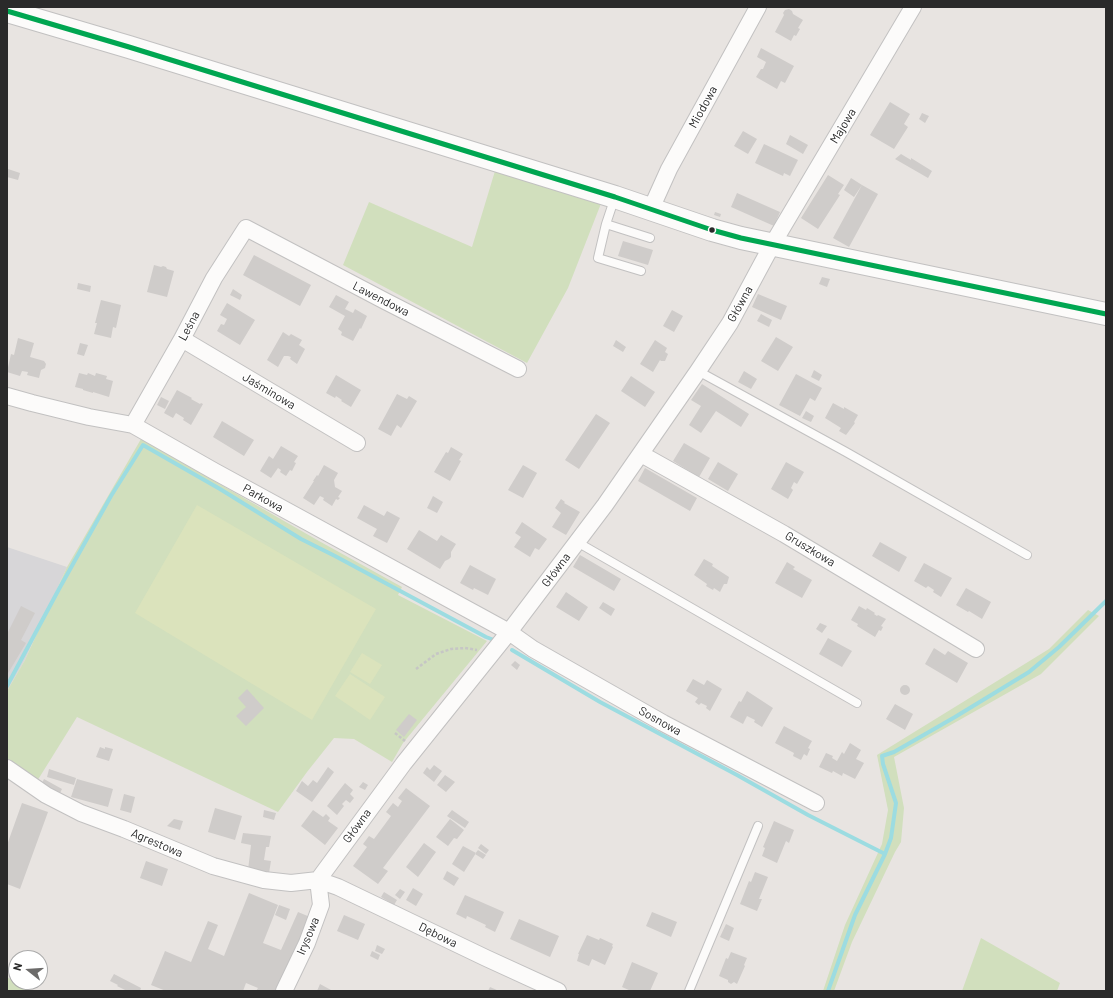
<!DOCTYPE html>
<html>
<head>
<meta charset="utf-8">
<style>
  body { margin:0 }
  #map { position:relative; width:1113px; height:998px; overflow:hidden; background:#e8e4e1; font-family:Barlow,sans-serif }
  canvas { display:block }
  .frame { position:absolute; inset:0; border:8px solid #2a2a2a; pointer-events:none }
  .north { position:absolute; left:8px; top:950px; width:40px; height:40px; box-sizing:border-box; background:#fff; border:1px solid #aaa; border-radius:50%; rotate:287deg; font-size:11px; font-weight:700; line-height:16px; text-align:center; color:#2a2a2a }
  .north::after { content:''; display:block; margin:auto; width:14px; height:18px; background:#6c6b6a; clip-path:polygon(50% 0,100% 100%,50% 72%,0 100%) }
</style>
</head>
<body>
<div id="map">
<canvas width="1113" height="998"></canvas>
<div class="frame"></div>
<div class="north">N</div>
</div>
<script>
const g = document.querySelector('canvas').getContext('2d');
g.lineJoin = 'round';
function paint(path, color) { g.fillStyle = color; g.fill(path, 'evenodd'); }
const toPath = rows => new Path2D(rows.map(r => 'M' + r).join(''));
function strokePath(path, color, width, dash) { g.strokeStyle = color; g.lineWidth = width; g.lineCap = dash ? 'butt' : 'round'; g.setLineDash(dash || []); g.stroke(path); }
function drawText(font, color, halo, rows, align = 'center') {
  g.font = font + ' Barlow,sans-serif'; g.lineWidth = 3; g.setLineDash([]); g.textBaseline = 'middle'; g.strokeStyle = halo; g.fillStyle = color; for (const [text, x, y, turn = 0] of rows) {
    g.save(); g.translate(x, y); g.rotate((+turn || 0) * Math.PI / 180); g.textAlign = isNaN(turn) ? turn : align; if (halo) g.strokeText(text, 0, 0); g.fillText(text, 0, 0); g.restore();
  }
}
paint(toPath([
  [7,547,67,567,25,660,7,691]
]), '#d7d6d8');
paint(toPath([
  [495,171,602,201,568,288,527,363,343,265,369,202,472,247],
  [141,439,319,541,402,587,398,595,487,641,403,743,392,762,354,739,334,738,307,772,278,812,77,717,34,786,7,766,7,691,25,660,67,567],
  [1088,610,1099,616,1041,674,894,757,904,808,901,842,895,852,852,942,834,991,823,991,845,925,882,844,888,810,877,755,1049,649],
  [981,938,1060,983,1057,991,962,991],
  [7,977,30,991,7,991]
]), '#d1dfbd');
paint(toPath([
  [197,505,376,609,312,720,135,613],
  [362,653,382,665,370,684,350,672],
  [350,674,385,697,370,720,335,696]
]), '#dbe3bc');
strokePath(toPath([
  [512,650,600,702,737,775,808,815,885,854],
  [7,686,59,589,111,496,143,445,220,489,301,539,335,556,486,637,494,640],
  [828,991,855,915,885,854,891,838,896,803,883,764,882,756,894,752,955,717,1029,672,1059,647,1106,601]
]), '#9cdce1', 4);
paint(toPath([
  [789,9,792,11,793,14,803,20,798,28,800,29,796,36,794,35,791,41,775,32,784,15,783,13,785,10],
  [761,48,794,66,785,83,781,81,777,89,756,77,761,69,763,69,766,62,757,57],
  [890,102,910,114,904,124,908,127,894,149,870,135],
  [922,113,929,116,925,123,919,119],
  [743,131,757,139,748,154,734,146],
  [790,135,808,145,803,154,786,144],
  [764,144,798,160,790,176,784,173,783,176,755,163],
  [901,154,911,160,911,158,932,171,928,178,895,159],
  [8,169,20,173,18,180,7,177],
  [828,175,844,185,838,194,840,195,818,229,801,218],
  [851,178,862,185,854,197,844,190],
  [862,185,878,194,849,247,833,238],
  [737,193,780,212,774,226,731,207],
  [715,212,721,214,720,217,714,215],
  [623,241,653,250,648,265,618,256],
  [254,255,311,285,300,306,243,275],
  [154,265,161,267,163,266,166,267,167,269,174,271,167,297,147,292],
  [822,277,830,279,827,287,819,284],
  [78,283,91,286,90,292,77,289],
  [233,289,242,295,240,300,230,295],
  [758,294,787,306,781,320,752,307],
  [336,295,349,302,345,309,353,313,355,309,367,316,361,329,360,328,353,341,341,335,342,332,338,329,345,316,329,307],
  [101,300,121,305,116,328,113,327,111,338,94,334,97,323,95,323],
  [227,303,255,320,240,345,217,331,221,324,224,325,227,319,220,315],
  [672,310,683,316,674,332,663,326],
  [761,314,772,320,769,327,757,321],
  [283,332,289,336,291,334,302,340,299,345,305,349,297,364,290,359,291,357,288,356,284,356,278,367,267,360],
  [776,337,793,347,778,371,761,361],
  [18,338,34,343,30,357,44,361,46,364,45,368,41,370,39,378,27,375,28,372,22,371,20,376,7,372,11,354,14,355],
  [616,340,626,347,623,352,613,346],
  [655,340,667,348,665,352,668,354,665,361,661,361,660,360,653,372,640,364],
  [80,343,88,345,84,356,77,354],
  [814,370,822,375,819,381,811,377],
  [744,371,757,379,751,389,738,382],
  [79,373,87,375,88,373,95,376,96,373,107,376,106,379,113,381,109,397,93,392,93,393,83,390,83,389,75,387],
  [796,374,822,388,815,401,810,398,800,416,779,405],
  [336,375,361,390,351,407,341,401,342,400,336,396,335,398,326,393],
  [631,376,655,392,645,407,621,391],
  [702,384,749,414,741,427,716,411,701,433,689,425,701,406,691,400],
  [177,390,192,398,191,399,200,404,201,403,203,404,191,425,183,420,184,418,176,413,173,418,164,413],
  [397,394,407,399,409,396,417,401,401,428,397,425,391,436,378,429],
  [161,397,169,401,165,409,157,405],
  [833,403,844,409,844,407,858,415,854,422,855,423,846,435,839,431,841,428,825,418],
  [806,411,814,416,811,422,802,418],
  [596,414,610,423,579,469,565,460],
  [222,421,254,440,244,456,213,437],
  [684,443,710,458,699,477,673,461],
  [281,446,298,456,294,462,296,463,292,471,290,470,286,476,280,472,281,470,278,468,271,478,260,471,269,456,273,459],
  [451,447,463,454,459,460,461,461,450,481,434,472,446,452,448,453],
  [718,462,738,474,728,491,708,479],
  [786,462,804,472,797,484,794,482,791,488,793,490,788,499,771,489],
  [324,465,338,473,334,480,335,487,342,491,338,497,340,498,338,500,336,499,332,506,323,500,324,498,320,496,314,505,303,498,314,481,313,481,317,475,318,476],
  [523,465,537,473,523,498,508,490],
  [645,468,697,498,690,511,638,481],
  [433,496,443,502,437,513,427,508],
  [561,499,565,502,564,503,580,512,566,535,552,527,561,513,555,508],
  [364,505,384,516,387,511,400,518,387,543,373,536,377,529,357,518],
  [522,522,547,539,539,550,535,548,530,557,514,547,521,537,515,533],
  [419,530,437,541,441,535,456,544,451,552,451,557,449,559,445,561,440,569,407,549],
  [880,542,907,557,899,572,872,556],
  [580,555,621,579,614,591,573,567],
  [704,559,713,564,712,566,729,577,727,584,724,584,720,592,714,588,713,590,706,586,707,584,694,575],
  [787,562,795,567,793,569,812,580,802,598,775,583],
  [924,563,952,578,941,597,933,592,934,590,928,586,926,588,914,581],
  [470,565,496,579,488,595,474,588,473,590,460,583],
  [966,588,991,602,982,619,969,611,968,612,956,605],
  [566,592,588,607,579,621,556,607],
  [603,602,615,609,611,616,599,608],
  [21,606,35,613,21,640,26,643,7,675,7,631,8,632],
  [859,606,866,610,867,608,875,613,874,614,877,616,878,615,886,619,881,626,883,627,881,631,879,630,875,637,857,626,858,624,851,620],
  [820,623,827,626,822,633,816,629],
  [828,638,852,651,842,667,819,654],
  [934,648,945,655,948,651,968,663,957,683,925,664],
  [515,661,520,665,517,670,511,665],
  [693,679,704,685,707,680,722,689,710,711,706,708,707,706,701,703,699,705,695,702,698,698,686,691],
  '900 690a5 5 0 1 1 10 0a5 5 0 1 1-10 0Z',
  [247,689,264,708,246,726,236,716,246,707,238,698],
  [747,691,773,708,762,727,754,722,755,720,747,716,743,724,730,717,739,701,741,702],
  [895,704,913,714,905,730,886,719],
  [409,714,417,720,404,737,396,730],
  [784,726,812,741,808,748,810,749,807,756,804,754,801,760,793,756,794,753,775,743],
  [850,743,861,750,856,759,864,763,855,779,843,773,842,776,833,771,832,773,819,767,826,753,833,756,832,758,837,761,842,752,844,754],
  [100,747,105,749,105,747,113,749,109,761,96,757],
  [434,765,442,771,434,782,423,773,427,767,430,770],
  [328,767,334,772,312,802,296,791,302,781,308,786,313,780,317,783],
  [49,769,76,778,74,785,47,777],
  [445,775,455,782,446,792,437,785],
  [44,779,62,789,59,795,41,785],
  [77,779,113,789,108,807,71,797],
  [363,782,368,785,365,790,359,787],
  [345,783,353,790,350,794,354,798,350,803,346,800,342,804,344,806,337,815,327,806],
  [406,788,430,806,383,868,388,871,378,884,353,866,367,847,363,844,369,836,374,839,391,816,386,812,393,803,398,807,402,801,398,798],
  [124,794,135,797,131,813,120,810],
  [22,803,48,812,20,889,7,884,7,845],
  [215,808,242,816,235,840,208,832],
  [264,810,276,813,274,820,263,817],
  [313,810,323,817,326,814,330,818,328,821,338,828,325,845,301,826],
  [452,810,469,822,465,828,447,816],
  [174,819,183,821,180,830,167,826],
  [450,819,464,830,457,839,454,838,448,846,436,837],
  [774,821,794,830,789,843,786,841,777,863,762,856,765,848,763,847],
  [243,833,271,836,269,847,266,847,264,860,271,861,269,873,248,870,251,845,241,843],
  [424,843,436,852,418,877,406,867],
  [481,844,489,850,486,854,478,848],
  [463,846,476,853,464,872,452,864],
  [478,850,486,855,483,859,475,854],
  [146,861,168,869,162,886,140,878],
  [447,871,459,878,454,886,443,879],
  [755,872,768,877,759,899,762,899,757,911,740,904,749,881,751,882],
  [413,888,423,894,416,906,406,900],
  [400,889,405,892,400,899,395,895],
  [384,892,397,900,394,905,381,897],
  [249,893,278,905,263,943,281,950,298,912,310,917,286,973,277,991,256,991,258,988,246,983,243,991,166,991,151,985,165,951,191,962,208,921,218,925,208,949,224,956],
  [465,895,504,912,495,932,485,927,486,925,467,916,466,919,456,914],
  [279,905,290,909,286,920,275,915],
  [652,912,677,922,671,937,646,926],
  [344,915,365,924,358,940,337,931],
  [519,919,559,936,550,957,510,939],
  [726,924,734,928,729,941,720,937],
  [587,935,599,940,600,938,613,944,612,946,613,947,605,965,592,959,589,966,577,961,579,954,578,954],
  [377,945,385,949,382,954,375,951],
  [372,951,380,955,378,960,370,956],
  [731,952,747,958,744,965,745,966,737,984,734,982,731,984,728,982,728,980,719,976,726,958,728,959],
  [632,962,658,973,650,991,631,991,622,987],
  [114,974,141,988,140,991,127,991,117,986,118,985,110,981],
  [320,984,331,990,331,991,317,991],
  [490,987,499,991,488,991]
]), '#cfccca');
const lane = toPath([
  [615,197,606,224,598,258,641,271],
  [606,224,650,238],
  [698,371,846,452,1027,555],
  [577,542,857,703],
  [689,991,758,826]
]);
const street = toPath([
  [651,209,669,169,758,7],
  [182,339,357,443],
  [7,396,32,403,89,417,133,425,214,471,509,632,533,649,663,723,816,803],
  [133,425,182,339,214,278,246,228,385,301,518,369],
  [641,454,784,534,976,649],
  [7,768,46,795,81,813,124,829,213,866,264,880,291,883,318,880,338,887,486,958,558,991],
  [318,880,404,763,509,632,605,505,698,371,730,323,772,245,913,7],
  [284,991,307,943,321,905,318,880]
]);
const secondary = toPath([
  [7,11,129,47,615,197,712,230,741,238,1106,314]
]);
strokePath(lane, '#c2c1c1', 10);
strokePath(street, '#c2c1c1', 18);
strokePath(secondary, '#c2c1c1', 24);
strokePath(toPath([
  [416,669,436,654,451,649,465,648,477,650],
  [395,733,405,741]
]), '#c6c6c5', 2.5, [3, 2]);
strokePath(lane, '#fcfbfa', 8);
strokePath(street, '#fcfbfa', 16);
strokePath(secondary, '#fcfbfa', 22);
strokePath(toPath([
  [7,11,129,47,615,197,712,230,741,238,1106,314]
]), '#00a651', 5);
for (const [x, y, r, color] of [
  [712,230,3.5,"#2a2a2a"]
]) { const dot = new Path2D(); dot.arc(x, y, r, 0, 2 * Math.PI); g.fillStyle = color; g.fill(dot); strokePath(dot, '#fff', 1.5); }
drawText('12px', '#2a2a2a', '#fff', [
  ["Miodowa",703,107,-61],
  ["Majowa",843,126,-59],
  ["Lawendowa",381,299,27],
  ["Główna",740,304,-61],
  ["Leśna",189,326,-62],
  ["Jaśminowa",269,391,31],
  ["Parkowa",263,498,29],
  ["Gruszkowa",810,549,31],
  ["Główna",556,570,-53],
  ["Sosnowa",660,721,29],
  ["Główna",357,826,-54],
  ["Agrestowa",157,843,23],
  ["Dębowa",438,935,26],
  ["Irysowa",308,936,-67]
]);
</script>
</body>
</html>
